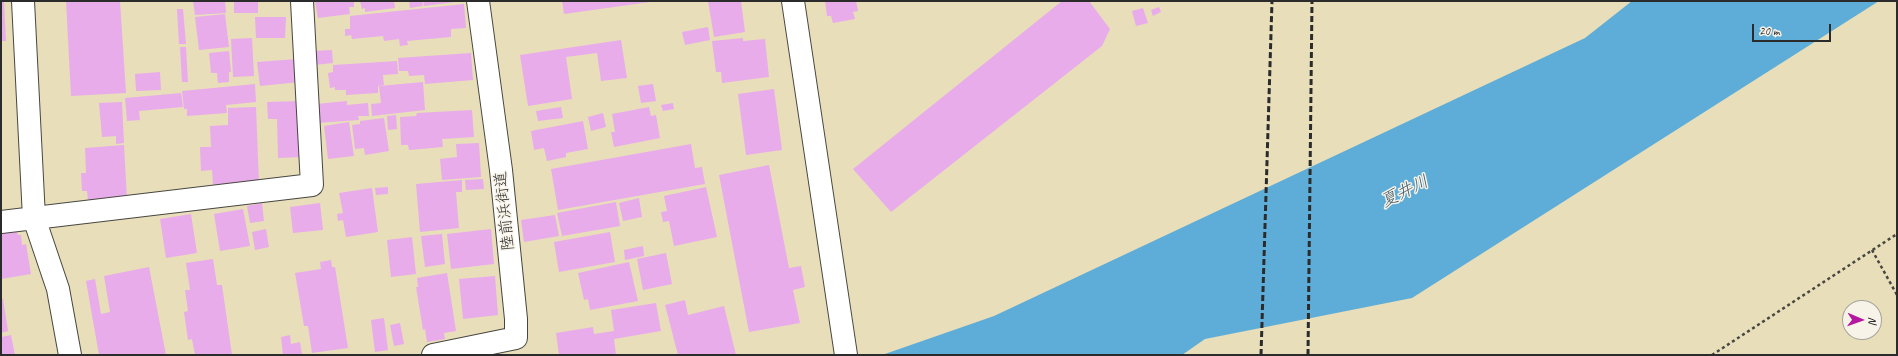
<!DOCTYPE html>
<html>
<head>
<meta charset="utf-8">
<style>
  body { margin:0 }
  #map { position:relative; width:1898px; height:356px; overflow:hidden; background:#e8deba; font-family:Caveat,sans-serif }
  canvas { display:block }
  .frame { position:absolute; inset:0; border:2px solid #2b2b2b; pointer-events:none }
  .north { position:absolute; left:1842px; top:300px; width:40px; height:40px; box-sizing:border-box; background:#f7f3e8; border:1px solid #a5a39c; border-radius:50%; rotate:92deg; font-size:11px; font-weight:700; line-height:16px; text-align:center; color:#2b2b2b }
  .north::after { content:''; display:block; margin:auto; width:14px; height:18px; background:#b5179e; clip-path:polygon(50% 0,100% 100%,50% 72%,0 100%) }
  .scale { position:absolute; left:1752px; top:24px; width:79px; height:18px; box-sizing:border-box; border:2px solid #2b2b2b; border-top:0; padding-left:5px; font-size:12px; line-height:14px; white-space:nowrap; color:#2b2b2b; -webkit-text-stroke:3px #f7f3e8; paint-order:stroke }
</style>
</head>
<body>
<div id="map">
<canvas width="1898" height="356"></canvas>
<div class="frame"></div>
<div class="north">N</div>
<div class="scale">20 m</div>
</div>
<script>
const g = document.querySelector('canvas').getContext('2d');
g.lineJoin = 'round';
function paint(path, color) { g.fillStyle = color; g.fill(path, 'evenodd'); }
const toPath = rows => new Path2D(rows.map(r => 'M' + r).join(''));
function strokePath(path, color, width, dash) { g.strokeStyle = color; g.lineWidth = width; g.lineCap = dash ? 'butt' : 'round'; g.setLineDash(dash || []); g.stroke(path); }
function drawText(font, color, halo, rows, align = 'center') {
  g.font = font + ' Caveat,"Klee One",sans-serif'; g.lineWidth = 3; g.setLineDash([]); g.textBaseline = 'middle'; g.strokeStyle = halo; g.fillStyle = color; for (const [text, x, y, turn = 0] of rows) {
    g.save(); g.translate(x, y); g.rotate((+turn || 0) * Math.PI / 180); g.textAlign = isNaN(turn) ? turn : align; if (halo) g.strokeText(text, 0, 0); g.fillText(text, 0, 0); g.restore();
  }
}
paint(toPath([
  [1632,1,1879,1,1412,298,1205,339,1182,355,882,355,994,316,1585,38]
]), '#5eadd8');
paint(toPath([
  [66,1,120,1,126,93,71,96],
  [193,1,225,1,226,13,195,15],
  [241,1,258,1,258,13,234,13,234,2],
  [315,1,354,1,354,7,349,7,350,14,318,18],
  [360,1,394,1,395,8,365,12,365,8,362,9],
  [409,1,422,1,423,6,410,8],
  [423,1,455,1,455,2,424,6],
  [562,1,650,1,650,2,564,14],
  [708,1,741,1,745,32,714,37],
  [825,1,856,1,858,11,853,12,855,19,833,23,831,16,827,16],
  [1062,1,1089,1,1110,29,1102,46,891,212,853,169],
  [1,2,4,2,6,41,1,41],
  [464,4,466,28,451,29,451,37,407,41,408,45,400,46,399,39,384,41,383,36,352,39,351,35,345,36,345,29,350,29,350,16],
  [1159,7,1161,12,1153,16,1151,10],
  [1143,8,1148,23,1136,26,1132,11],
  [177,9,183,9,186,44,179,44],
  [225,14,229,47,199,50,195,17],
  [255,17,286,17,285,38,256,38],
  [708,27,710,40,685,45,682,32],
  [252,38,254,76,233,77,231,39],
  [743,38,743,41,765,39,769,77,722,83,721,72,716,72,712,41],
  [621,40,627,78,601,81,597,53,566,57,572,99,528,106,520,55],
  [180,47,186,47,188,82,182,82],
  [332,50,333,63,314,65,313,51],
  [229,51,231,72,229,72,229,82,218,83,217,73,211,73,209,53],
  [471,53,473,80,425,84,424,75,409,76,408,71,399,71,398,58],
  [297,59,300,82,260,86,257,62],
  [397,61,398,74,383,75,384,85,378,86,378,93,346,95,346,90,335,90,335,87,330,88,328,73,333,72,333,65],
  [160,72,161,90,136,91,135,74],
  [423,82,425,110,372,116,371,104,381,103,379,86],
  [255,84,256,102,226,105,227,113,187,116,187,109,184,109,182,91],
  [653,84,656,101,641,103,638,86],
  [774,89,782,150,746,155,738,94],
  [181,93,183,107,139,111,140,120,127,121,125,98],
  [301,101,303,157,278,158,277,119,268,119,267,102],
  [347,101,347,105,368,103,369,116,358,116,359,120,317,123,316,104],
  [122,102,124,143,116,144,116,136,102,137,99,103],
  [673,103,674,109,663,111,661,105],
  [256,107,259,183,213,185,212,170,201,171,200,147,211,147,210,126,228,125,228,108],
  [561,107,563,118,538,121,536,111],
  [649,107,651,116,656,115,660,138,614,147,611,132,615,132,612,114],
  [472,110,474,137,442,139,443,147,409,150,408,145,401,145,400,117,416,116,417,113],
  [603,113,606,127,591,131,588,117],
  [396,115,397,129,388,130,387,116],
  [384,118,389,151,365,155,364,148,355,149,352,125,360,124,360,121],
  [583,121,588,149,566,153,566,157,547,161,544,148,534,150,531,131],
  [349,122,354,156,328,159,324,126],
  [479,143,481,177,442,180,440,159,457,157,456,144],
  [691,144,695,168,702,167,705,184,558,210,551,169],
  [124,145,127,199,88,201,87,191,82,191,81,173,86,173,85,148],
  [769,165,789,268,801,266,805,287,793,290,800,323,749,332,719,175],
  [483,179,484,189,466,190,465,180],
  [462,180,462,192,456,192,459,228,420,232,416,184],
  [388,187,388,194,376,195,375,188],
  [706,187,717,237,674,246,669,221,663,222,661,212,667,211,664,196],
  [372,188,378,232,346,237,343,220,338,221,337,214,343,213,339,193],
  [639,198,642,217,623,221,619,203],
  [616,202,620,226,562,236,557,213],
  [262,203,264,221,250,223,247,206],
  [320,203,323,230,293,233,290,207],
  [243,209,250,246,220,251,214,214],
  [191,214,197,253,166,258,160,219],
  [555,215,559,236,524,242,521,220],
  [266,229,269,247,255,250,252,232],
  [491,229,494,264,451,269,447,234],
  [17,232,18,235,21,235,22,245,26,244,31,274,1,279,1,234],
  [610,232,615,262,559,272,554,242],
  [442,234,445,264,425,267,421,236],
  [412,237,416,274,391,277,387,240],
  [643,246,644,256,625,260,624,250],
  [666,253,672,284,643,290,637,259],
  [213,259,217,285,222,285,232,355,195,355,192,339,188,340,184,312,188,311,185,290,190,290,186,263],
  [331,260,332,267,335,267,348,348,312,353,308,326,304,326,295,273,321,269,320,262],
  [629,262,638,301,590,310,588,299,584,300,578,273],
  [149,267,166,355,99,355,86,281,95,279,101,314,110,312,104,276],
  [447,273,456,331,444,333,445,339,427,342,425,329,423,330,416,287,418,287,417,278],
  [495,276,498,315,463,319,459,279],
  [1,299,3,299,8,331,1,333],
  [685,300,688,315,724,306,736,355,678,355,665,305],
  [656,303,661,331,614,339,616,355,559,355,556,333,593,327,594,334,614,331,611,310],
  [384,318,388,350,375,352,371,320],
  [400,323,404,344,394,346,390,325],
  [11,335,15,355,1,355,1,337],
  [290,335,291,344,300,342,302,355,283,355,281,337]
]), '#e8aceb');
const street = toPath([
  [23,1,34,218,58,289,70,355],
  [1,222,312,185,302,1]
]);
const secondary = toPath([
  [793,1,846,355],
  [433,355,516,338,516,319,501,170,478,1]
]);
strokePath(street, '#474640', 24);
strokePath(secondary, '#474640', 24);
strokePath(toPath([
  [1872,250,1897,295],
  [1712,355,1897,234]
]), '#474640', 2.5, [3, 3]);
strokePath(street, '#fff', 22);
strokePath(secondary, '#fff', 22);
strokePath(toPath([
  [1261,355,1272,1],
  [1308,355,1312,1]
]), '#2b2b2b', 3, [6, 3]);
drawText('16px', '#2b2b2b', '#f7f3e8', [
  ["陸前浜街道",505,211,-96]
]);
drawText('italic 17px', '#3d5868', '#f7f3e8', [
  ["夏井川",1405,192,-26]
]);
</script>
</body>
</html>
